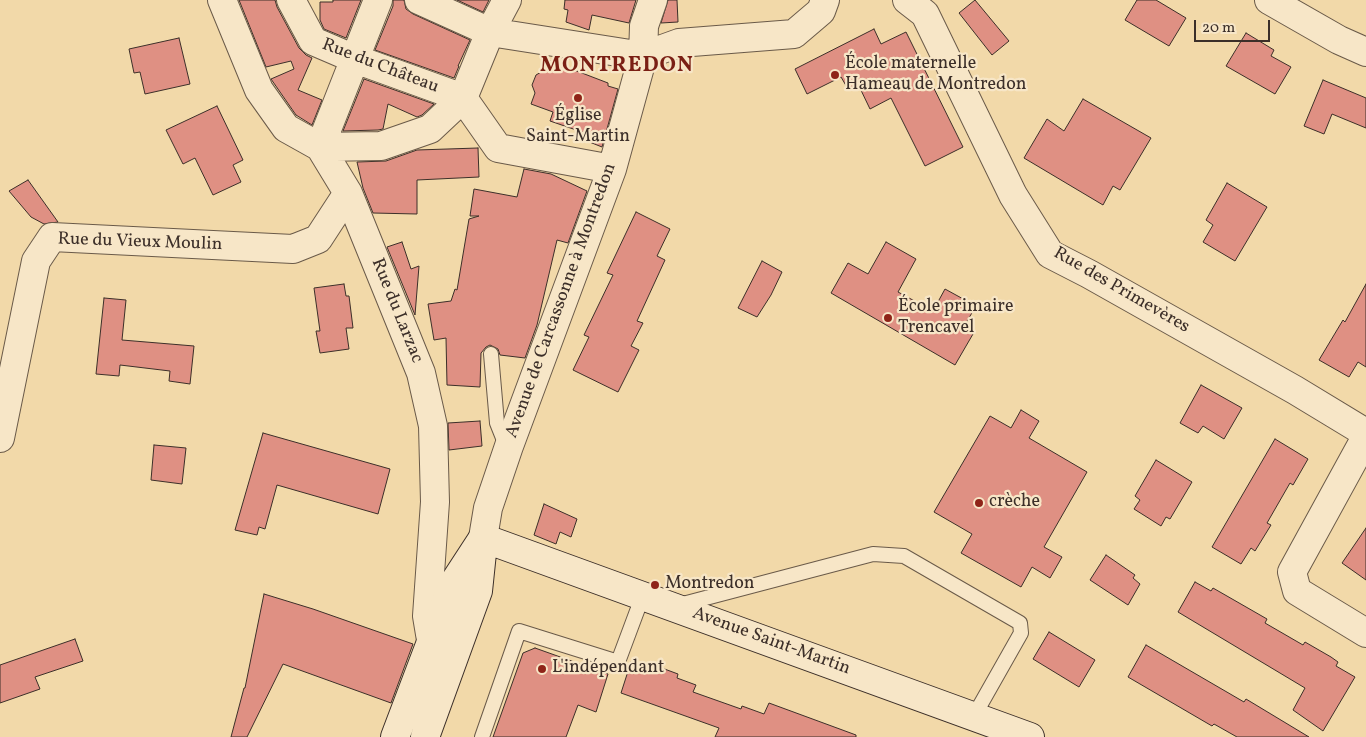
<!DOCTYPE html>
<html>
<head>
<meta charset="utf-8">
<style>
  body { margin:0 }
  #map { position:relative; width:1366px; height:737px; overflow:hidden; background:#f2d9a9; font-family:Vollkorn,serif }
  canvas { display:block }
  .scale { position:absolute; left:1194px; top:20px; width:76px; height:22px; box-sizing:border-box; border:2px solid #3c2f29; border-top:0; padding-left:6px; font-size:15px; line-height:18px; white-space:nowrap; color:#3c2f29; -webkit-text-stroke:4px #f7e6c7; paint-order:stroke }
</style>
</head>
<body>
<div id="map">
<canvas width="1366" height="737"></canvas>
<div class="scale">20 m</div>
</div>
<script>
const g = document.querySelector('canvas').getContext('2d');
g.lineJoin = 'round';
function paint(path, color) { g.fillStyle = color; g.fill(path, 'evenodd'); }
const toPath = rows => new Path2D(rows.map(r => 'M' + r).join(''));
function strokePath(path, color, width, dash) { g.strokeStyle = color; g.lineWidth = width; g.lineCap = dash ? 'butt' : 'round'; g.setLineDash(dash || []); g.stroke(path); }
function drawText(font, color, halo, rows, align = 'center') {
  g.font = font + ' Vollkorn,serif'; g.lineWidth = 4.5; g.setLineDash([]); g.textBaseline = 'middle'; g.strokeStyle = halo; g.fillStyle = color; for (const [text, x, y, turn = 0] of rows) {
    g.save(); g.translate(x, y); g.rotate((+turn || 0) * Math.PI / 180); g.textAlign = isNaN(turn) ? turn : align; if (halo) g.strokeText(text, 0, 0); g.fillText(text, 0, 0); g.restore();
  }
}
const building = toPath([
  [239,0,275,0,277,7,299,48,306,55,312,58,298,90,322,100,312,125,296,115,271,79,294,69,291,61,266,67,239,0],
  [333,0,361,0,346,38,324,29,320,20,320,2,333,2,333,0],
  [393,0,404,0,406,9,413,14,470,40,458,66,459,66,454,78,375,50,393,6,393,0],
  [457,0,489,0,483,12,457,0],
  [565,0,636,0,629,23,592,15,589,30,566,22,568,10,564,9,565,0],
  [668,0,677,0,678,22,661,23,668,0],
  [975,0,1009,41,992,55,959,13,975,0],
  [1137,0,1156,0,1186,18,1169,46,1125,20,1137,0],
  [874,29,881,44,906,32,963,147,925,166,891,98,870,109,858,84,848,89,841,77,807,94,795,69,874,29],
  [1246,33,1274,50,1271,56,1291,67,1275,94,1226,66,1246,33],
  [179,38,190,84,145,94,140,72,134,73,129,49,179,38],
  [548,60,608,83,608,86,618,89,602,147,582,139,585,133,550,121,553,112,531,104,535,93,532,85,536,75,543,71,548,60],
  [364,79,434,104,422,115,417,117,388,104,383,129,378,130,343,131,364,79],
  [1323,80,1366,98,1366,128,1332,114,1324,134,1304,126,1323,80],
  [1083,99,1151,138,1120,190,1113,186,1103,205,1024,158,1047,119,1064,131,1083,99],
  [217,106,243,160,233,165,241,182,213,195,195,158,183,164,166,130,217,106],
  [478,148,479,177,417,180,417,214,373,213,363,188,357,162,386,161,417,150,478,148],
  [524,169,551,174,587,191,568,243,557,240,537,325,525,358,500,355,498,349,490,345,486,347,481,353,480,387,447,385,446,338,434,340,428,304,451,301,455,289,457,290,469,219,479,216,470,216,474,189,517,197,524,169],
  [28,180,58,222,44,224,31,217,9,191,28,180],
  [1227,183,1267,207,1235,261,1203,242,1213,225,1206,220,1227,183],
  [636,212,670,229,657,256,665,260,637,321,643,323,631,346,639,350,618,392,573,370,589,337,584,335,613,275,607,273,636,212],
  [402,242,411,269,419,266,415,315,387,247,402,242],
  [886,242,916,259,898,292,933,311,945,289,976,306,963,328,973,334,955,365,831,293,848,263,868,274,886,242],
  [762,261,782,272,771,295,757,317,738,308,762,261],
  [344,284,346,296,349,296,353,328,346,328,349,349,320,353,316,331,320,331,314,288,344,284],
  [1366,284,1366,367,1358,362,1349,377,1319,360,1343,320,1345,322,1366,284],
  [104,298,126,300,122,340,194,346,190,384,169,381,170,371,120,365,119,376,96,374,104,298],
  [1201,385,1242,408,1224,439,1203,426,1198,433,1180,423,1201,385],
  [1021,410,1039,421,1029,438,1087,472,1044,547,1062,557,1050,578,1032,567,1021,587,961,553,972,534,934,512,990,416,1011,428,1021,410],
  [480,421,482,446,449,450,448,423,480,421],
  [263,433,390,469,378,514,277,485,265,529,259,527,257,535,235,530,263,433],
  [1275,439,1308,459,1293,485,1290,483,1267,523,1271,525,1255,551,1251,548,1241,564,1212,547,1275,439],
  [154,445,186,448,182,484,151,480,154,445],
  [1156,460,1192,482,1170,519,1166,517,1161,526,1134,509,1140,500,1135,496,1156,460],
  [544,504,577,519,571,537,560,532,556,544,534,535,544,504],
  [1366,528,1366,580,1342,563,1366,528],
  [1106,555,1135,575,1133,578,1140,584,1128,605,1090,580,1106,555],
  [1195,582,1211,591,1213,588,1267,619,1265,623,1303,645,1305,642,1331,657,1338,662,1336,666,1355,677,1323,731,1293,710,1305,688,1178,612,1195,582],
  [264,594,313,609,413,644,391,703,283,664,247,737,231,737,244,688,245,688,264,594],
  [1049,632,1095,660,1079,687,1033,659,1049,632],
  [75,639,83,661,35,677,40,689,0,703,0,665,75,639],
  [1146,645,1244,702,1246,699,1309,737,1237,737,1214,724,1212,726,1128,677,1146,645],
  [535,648,608,674,596,712,578,705,566,737,493,737,523,653,535,648],
  [631,662,649,668,651,664,678,674,677,678,696,685,693,692,741,709,742,706,764,714,769,703,856,735,856,737,715,737,719,728,621,693,631,662]
]);
paint(building, '#df9083');
strokePath(building, '#3c2f29', 1);
const lane = toPath([
  [491,354,497,423,503,438,509,446],
  [679,605,873,554,904,556,1020,623,1021,633,974,716],
  [482,737,519,631,618,662,643,595]
]);
const street = toPath([
  [222,0,259,90,286,128,320,147,348,193,421,373,433,426,435,502,427,616,431,640,441,644],
  [291,0,313,41,355,59,463,98,498,148,612,169],
  [378,0,320,147,381,146,430,129,463,98,490,32,507,0],
  [419,0,490,32,643,56,644,26,653,0],
  [907,0,925,14,1013,195,1050,254,1089,274,1295,390,1366,433],
  [1269,0,1339,40,1366,52],
  [1366,437,1292,572,1297,591,1366,633],
  [0,438,36,261,52,237,293,249,318,239,348,193],
  [483,538,488,508,509,446,612,169,643,56,679,43,794,34,821,11,825,0]
]);
const secondary = toPath([
  [483,538,1030,737],
  [395,737,453,584,483,538],
  [425,737,478,591,483,543]
]);
strokePath(lane, '#6a5a49', 16);
strokePath(street, '#6a5a49', 30);
strokePath(secondary, '#3c2f29', 30);
strokePath(lane, '#f7e6c7', 14);
strokePath(street, '#f7e6c7', 28);
strokePath(secondary, '#f7e6c7', 28);
for (const [x, y, r, color] of [
  [835,75,5,"#8f2418"],
  [578,98,5,"#8f2418"],
  [888,318,5,"#8f2418"],
  [979,503,5,"#8f2418"],
  [655,585,5,"#8f2418"],
  [542,669,5,"#8f2418"]
]) { const dot = new Path2D(); dot.arc(x, y, r, 0, 2 * Math.PI); g.fillStyle = color; g.fill(dot); strokePath(dot, '#f7e6c7', 2); }
drawText('18px', '#3c2f29', '#f7e6c7', [
  ["École maternelle",845,65],
  ["Hameau de Montredon",845,86],
  ["Église",578,117,"center"],
  ["Saint-Martin",578,138,"center"],
  ["École primaire",898,308],
  ["Trencavel",898,329],
  ["crèche",989,503],
  ["Montredon",665,585],
  ["L'indépendant",552,669]
], 'left');
drawText('18px', '#3c2f29', '#f7e6c7', [
  ["Rue du Château",380,67,21],
  ["Rue du Vieux Moulin",140,243,2],
  ["Rue des Primevères",1121,291,30],
  ["Avenue de Carcassonne à Montredon",562,301,-70],
  ["Rue du Larzac",396,311,68],
  ["Avenue Saint-Martin",771,642,20]
]);
g.letterSpacing = '1px';
drawText('bold 22px', '#7a1f14', '#f7e6c7', [
  ["MONTREDON",617,67]
]);
g.letterSpacing = '0px';
</script>
</body>
</html>
